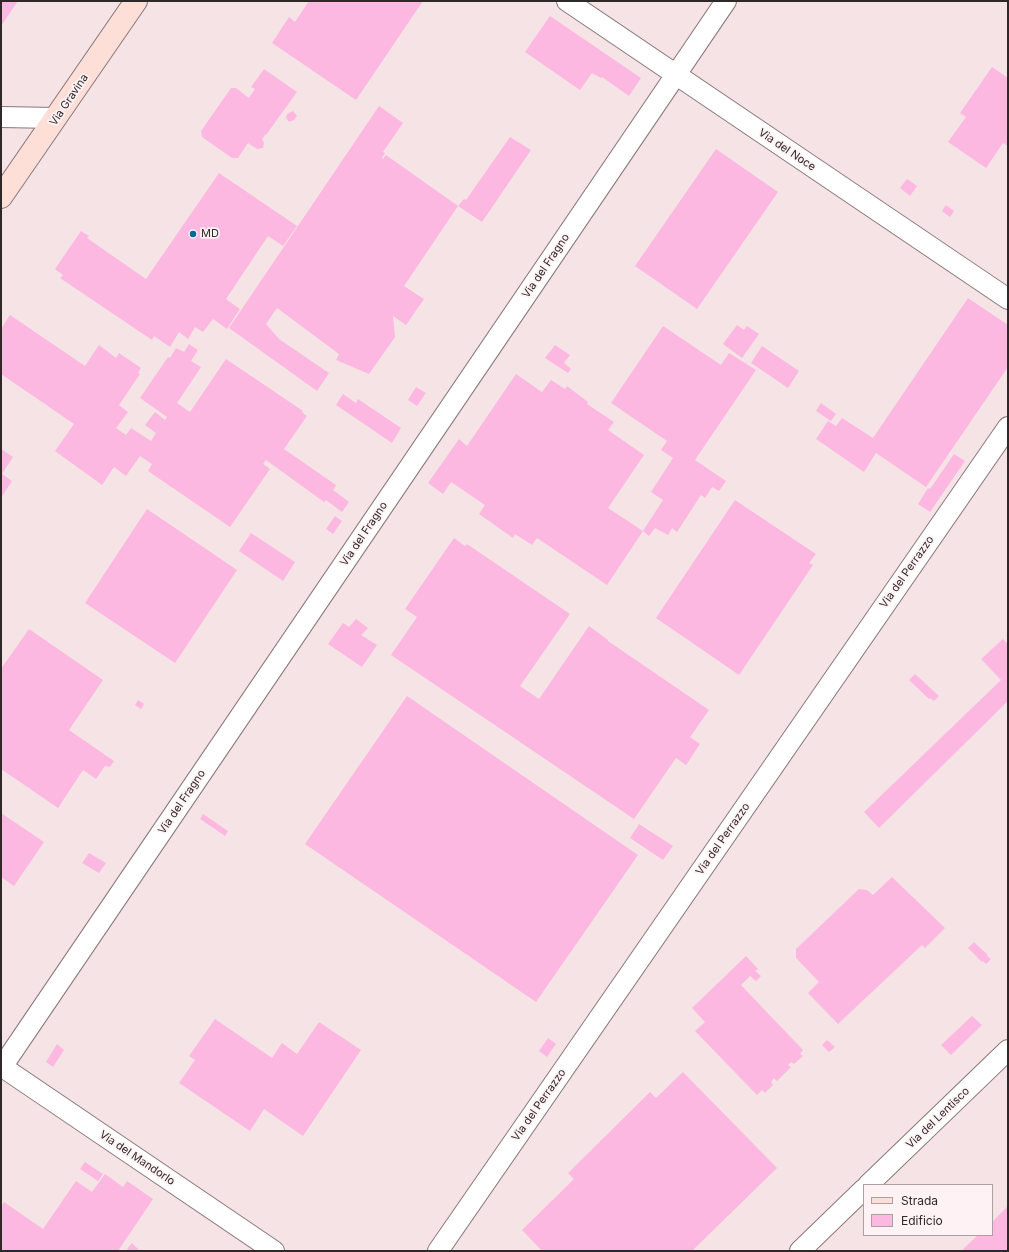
<!DOCTYPE html>
<html>
<head>
<meta charset="utf-8">
<style>
  body { margin:0 }
  #map { position:relative; width:1009px; height:1252px; overflow:hidden; background:#f6e3e5; font-family:Inter,sans-serif }
  canvas { display:block }
  .frame { position:absolute; inset:0; border:2px solid #2f2829; pointer-events:none }
  .legend { position:absolute; left:863px; top:1184px; width:130px; height:52px; box-sizing:border-box; background:#fef2f4; border:1px solid #aba1a3; margin:0; padding:5px 7px; list-style:none; font-size:12px; color:#2f2829 }
  .legend li { display:flex; align-items:center; gap:8px; height:20px }
  .legend b { width:20px; border:1px solid #aba1a3 }
</style>
</head>
<body>
<div id="map">
<canvas width="1009" height="1252"></canvas>
<div class="frame"></div>
<ul class="legend">
<li><b style="height:5px;background:#fedfd8"></b>Strada</li>
<li><b style="height:11px;background:#fcb8e1"></b>Edificio</li>
</ul>
</div>
<script>
const g = document.querySelector('canvas').getContext('2d');
g.lineJoin = 'round';
function paint(path, color) { g.fillStyle = color; g.fill(path, 'evenodd'); }
const toPath = rows => new Path2D(rows.map(r => 'M' + r).join(''));
function strokePath(path, color, width, dash) { g.strokeStyle = color; g.lineWidth = width; g.lineCap = dash ? 'butt' : 'round'; g.setLineDash(dash || []); g.stroke(path); }
function drawText(font, color, halo, rows, align = 'center') {
  g.font = font + ' Inter,sans-serif'; g.lineWidth = 3.5; g.setLineDash([]); g.textBaseline = 'middle'; g.strokeStyle = halo; g.fillStyle = color; for (const [text, x, y, turn = 0] of rows) {
    g.save(); g.translate(x, y); g.rotate((+turn || 0) * Math.PI / 180); g.textAlign = isNaN(turn) ? turn : align; if (halo) g.strokeText(text, 0, 0); g.fillText(text, 0, 0); g.restore();
  }
}
paint(toPath([
  [1,1,18,1,1,26],
  [309,1,423,1,356,100,272,43,289,17,295,22],
  [550,16,641,78,629,96,602,77,601,78,592,73,580,90,525,52],
  [992,67,1008,78,1008,146,1003,143,986,168,948,142,966,117,960,113],
  [264,69,297,92,266,135,266,134,262,139,264,143,263,148,257,149,248,143,238,158,232,158,202,137,201,131,231,88,236,88,249,98,255,89,251,87],
  [379,106,403,123,383,152,385,153,382,158,383,159,386,155,458,206,404,286,424,299,406,325,393,316,395,337,369,374,336,360,339,354,277,308,266,324,279,339,329,373,317,391,229,328],
  [293,111,297,116,294,120,289,122,286,118,287,114],
  [510,137,531,150,482,222,458,206,464,199,466,200],
  [716,149,778,192,697,309,635,266],
  [219,173,297,226,283,246,268,236,226,299,240,309,227,329,213,319,203,332,195,327,188,339,179,332,170,347,154,336,152,340,60,278,63,275,55,269,81,231,89,236,87,238,146,279],
  [907,179,917,186,910,196,900,188],
  [946,205,954,211,950,217,942,211],
  [968,298,1008,325,1008,367,926,487,876,453,864,472,816,439,828,421,836,426,842,418,873,438],
  [10,315,85,366,99,345,116,358,119,353,141,368,138,373,140,374,119,405,128,412,116,428,126,435,131,428,151,441,156,433,145,425,155,412,165,420,167,417,140,398,168,357,170,358,176,348,184,352,189,344,198,350,191,361,201,367,177,403,190,412,226,359,303,411,302,412,307,416,284,449,336,485,333,490,349,502,342,512,326,500,324,502,266,460,263,464,270,469,230,527,148,471,152,464,140,456,126,476,114,467,102,485,55,451,74,424,1,374,1,329],
  [737,325,744,330,747,326,759,334,742,358,723,344],
  [663,326,721,365,729,353,756,370,695,460,726,481,719,491,712,487,705,498,701,495,677,532,672,528,668,535,655,528,649,536,643,531,663,500,651,492,673,458,661,450,667,441,611,403],
  [555,345,570,355,564,363,571,369,568,373,545,358],
  [762,346,799,371,788,388,751,363],
  [516,374,542,392,551,380,565,389,567,386,588,402,587,404,614,422,608,430,644,455,608,508,643,531,607,585,537,538,532,545,515,534,513,538,479,514,485,505,451,482,443,494,428,483,459,439,467,446],
  [416,387,426,393,417,406,408,400],
  [343,394,356,403,358,399,401,428,392,443,336,405],
  [821,403,836,414,831,421,816,411],
  [1,449,13,457,2,474,12,481,1,498],
  [954,454,965,461,930,512,918,504,928,488,930,489],
  [735,500,816,554,809,563,813,565,739,675,656,618],
  [147,509,237,570,175,663,85,603],
  [335,516,342,521,333,534,326,529],
  [251,533,295,562,283,581,239,551],
  [454,538,465,546,467,544,570,614,520,686,539,699,589,626,608,640,608,641,709,710,690,737,700,744,686,765,676,758,634,819,391,655,417,617,405,609],
  [356,619,368,628,361,635,377,645,362,667,328,644,343,623,349,627],
  [29,629,103,680,69,730,114,761,110,767,105,766,96,779,83,770,58,808,1,769,1,669],
  [1003,639,1008,644,1008,701,879,828,864,812,1001,680,981,659],
  [915,674,939,696,934,701,930,698,929,699,909,680],
  [407,696,638,855,536,1002,305,844],
  [138,700,144,704,141,709,135,705],
  [1,813,44,842,14,886,1,877],
  [203,814,228,831,225,836,200,819],
  [639,824,673,846,663,860,630,838],
  [89,853,106,863,99,873,82,863],
  [892,877,945,928,925,948,922,945,838,1024,808,993,819,982,796,958,796,949,859,889,867,890,873,895],
  [974,942,988,955,987,956,991,959,986,964,983,961,982,962,968,948],
  [746,956,758,969,755,971,761,976,756,981,750,976,741,985,803,1050,800,1054,803,1056,794,1064,791,1062,788,1065,791,1067,777,1081,774,1078,771,1082,773,1085,765,1093,762,1090,757,1095,695,1031,705,1022,692,1008],
  [972,1016,982,1025,951,1055,941,1045],
  [215,1019,272,1058,282,1043,297,1054,319,1022,361,1050,303,1136,264,1109,250,1131,179,1083,195,1060,189,1056],
  [548,1038,556,1044,547,1057,539,1051],
  [827,1040,835,1047,829,1052,822,1045],
  [57,1044,64,1050,53,1067,46,1062],
  [683,1072,777,1168,692,1251,542,1251,522,1230,574,1179,568,1173,650,1092,656,1098],
  [85,1162,103,1174,98,1181,80,1169],
  [105,1174,123,1187,127,1181,153,1199,118,1251,1,1251,1,1207,4,1202,43,1229,76,1181,92,1192],
  [1008,1206,1008,1251,965,1251,963,1249,978,1235,992,1235,992,1222],
  [132,1243,140,1251,129,1251,127,1249]
]), '#fcb8e1');
const street = toPath([
  [567,1,1008,299],
  [1,117,56,118],
  [1,1066,274,1251],
  [2,1067,726,1],
  [868,1185,1008,1050],
  [438,1251,1008,427],
  [800,1251,864,1189]
]);
const secondary = toPath([
  [1,197,136,1]
]);
strokePath(street, '#88787a', 22);
strokePath(secondary, '#88787a', 24);
strokePath(street, '#fff', 20);
strokePath(secondary, '#fedfd8', 22);
for (const [x, y, r, color] of [
  [193,234,4,"#046796"]
]) { const dot = new Path2D(); dot.arc(x, y, r, 0, 2 * Math.PI); g.fillStyle = color; g.fill(dot); strokePath(dot, '#fef2f4', 1.5); }
drawText('11px', '#2f2829', '#fef2f4', [
  ["Via Gravina",69,100,-56],
  ["Via del Noce",787,150,34],
  ["Via del Fragno",546,266,-56],
  ["Via del Fragno",364,534,-56],
  ["Via del Perrazzo",907,572,-55],
  ["Via del Fragno",182,802,-56],
  ["Via del Perrazzo",723,839,-55],
  ["Via del Perrazzo",539,1105,-55],
  ["Via del Lentisco",938,1118,-44],
  ["Via del Mandorlo",137,1158,34]
]);
drawText('11px', '#2f2829', '#fef2f4', [
  ["MD",201,234]
], 'left');
</script>
</body>
</html>
